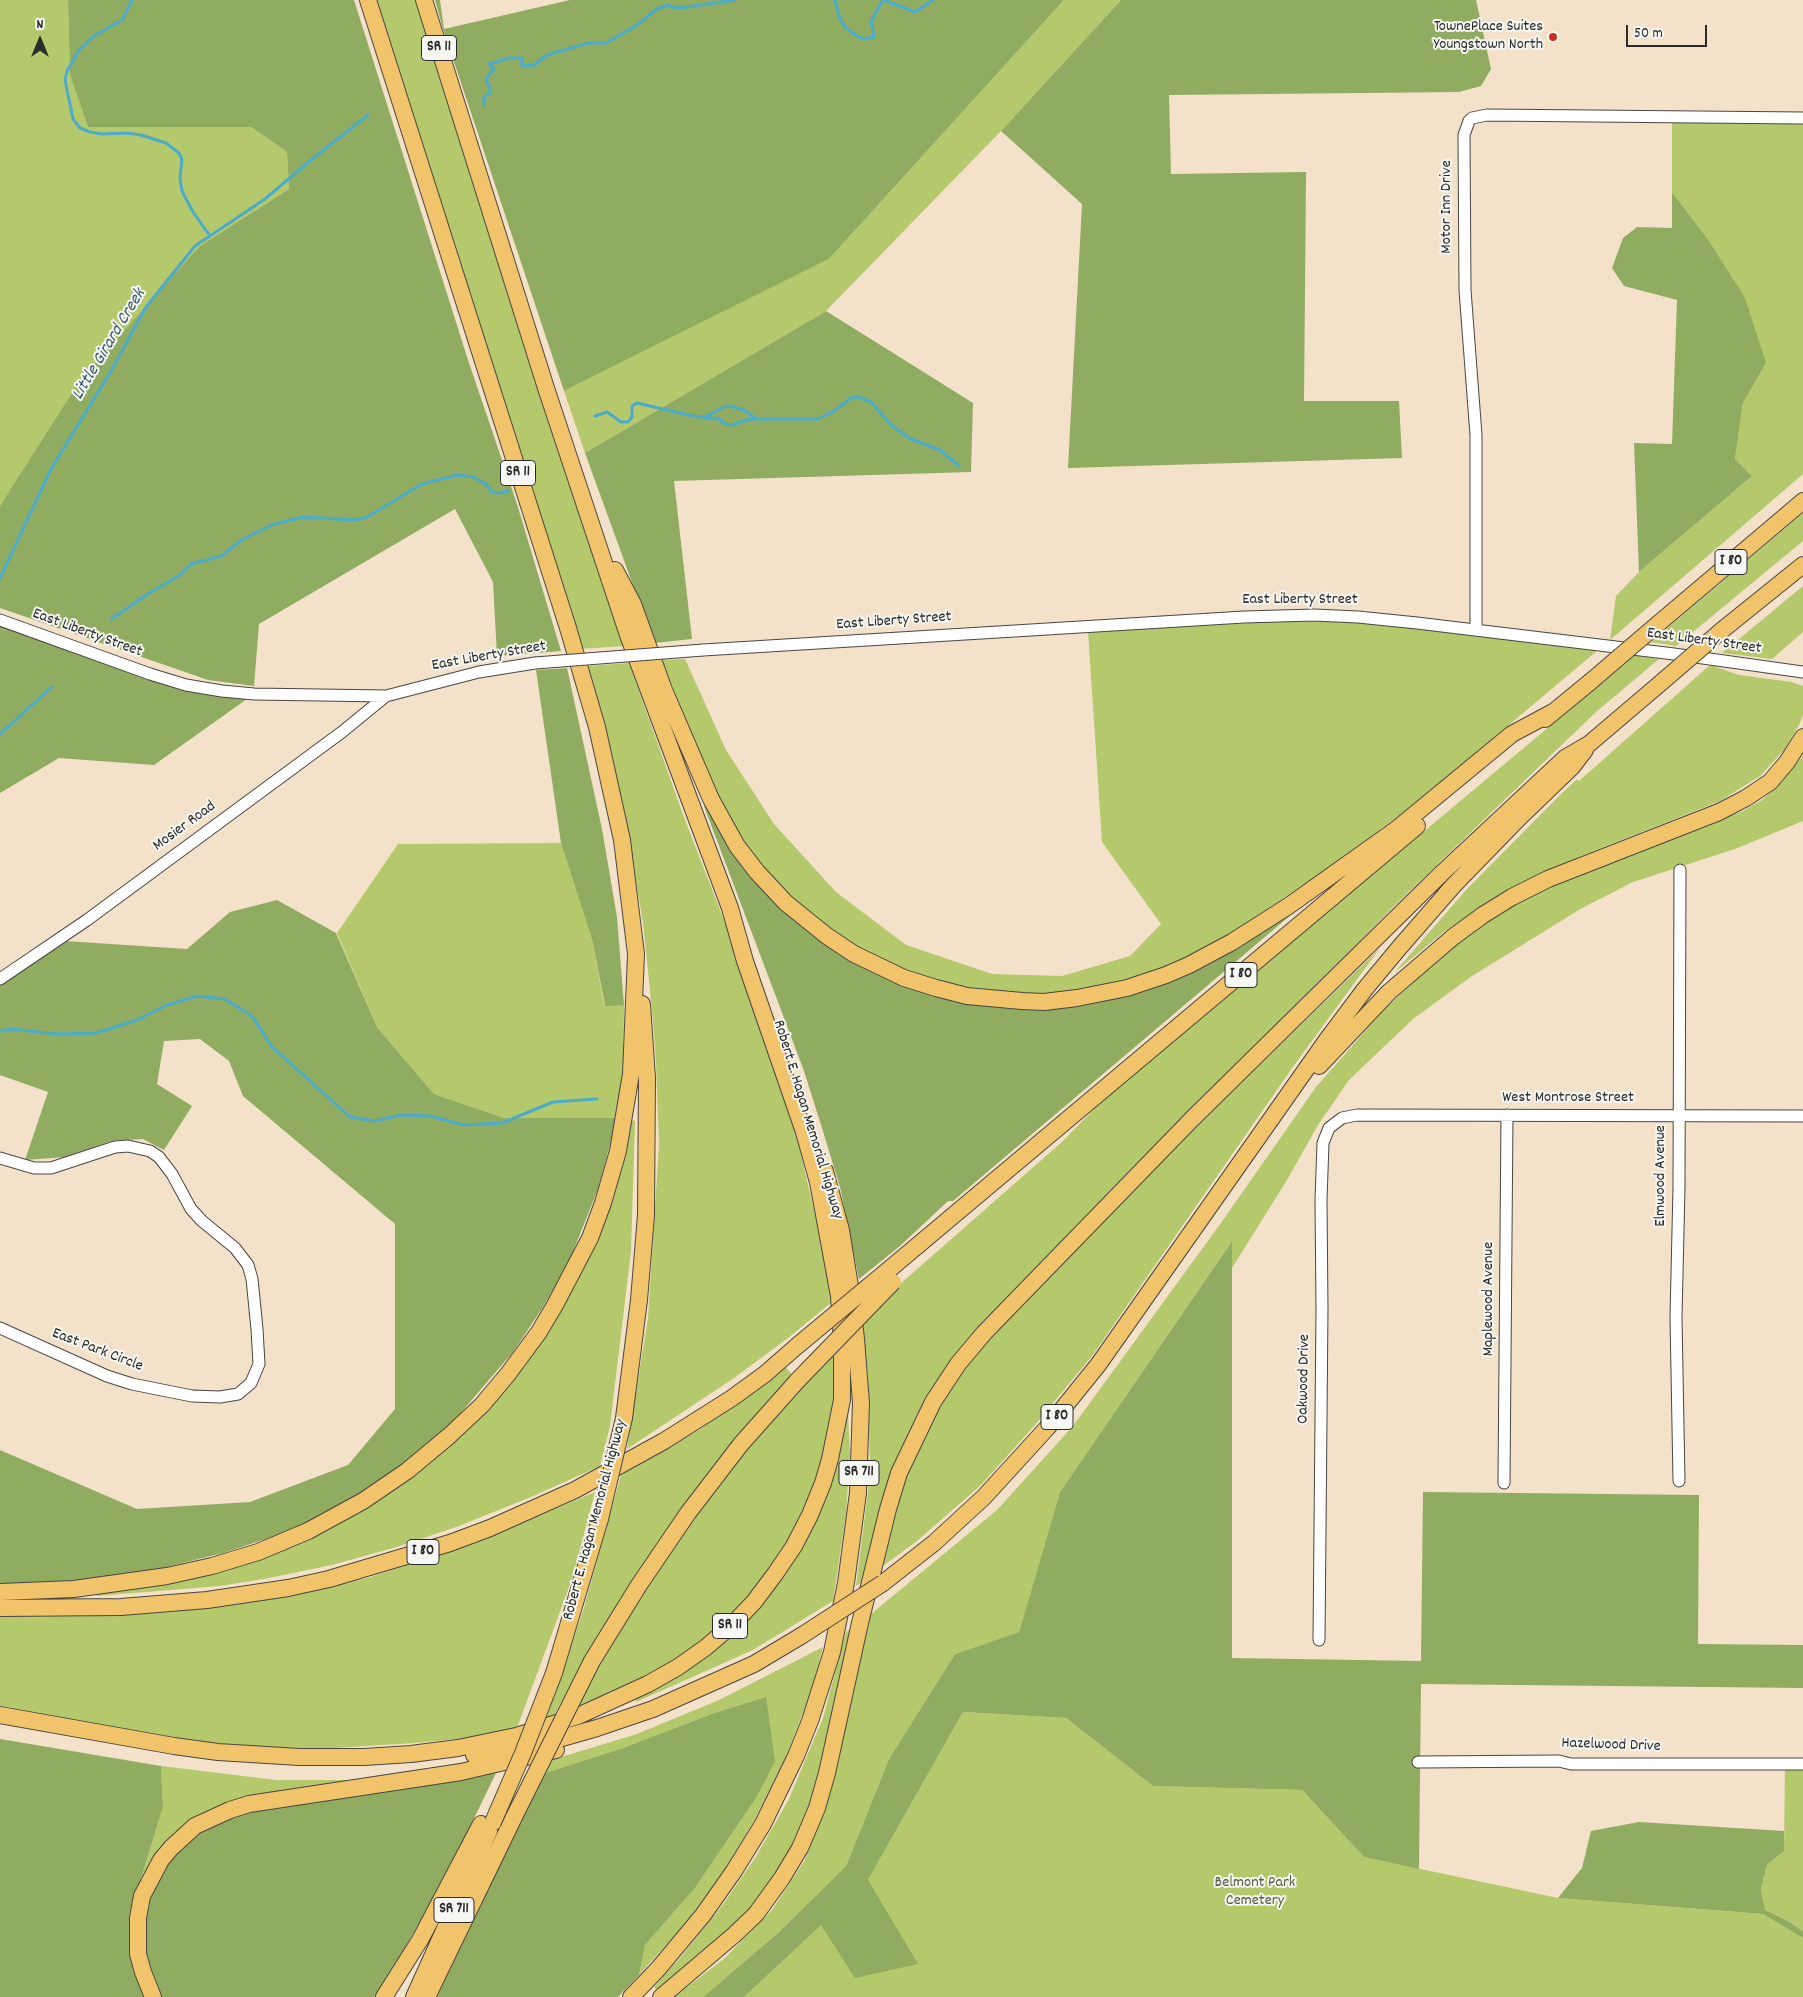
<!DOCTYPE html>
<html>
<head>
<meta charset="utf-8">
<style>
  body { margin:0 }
  #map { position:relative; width:1803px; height:1997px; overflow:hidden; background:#f4e1ca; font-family:Dekko,sans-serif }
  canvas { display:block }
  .north { position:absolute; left:15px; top:15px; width:50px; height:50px; -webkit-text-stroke:4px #f6f6f2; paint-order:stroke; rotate:0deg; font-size:14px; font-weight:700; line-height:20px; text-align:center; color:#2b2b2b }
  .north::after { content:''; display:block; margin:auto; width:18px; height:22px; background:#2b2b2b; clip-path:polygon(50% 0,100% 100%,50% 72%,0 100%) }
  .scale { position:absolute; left:1626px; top:25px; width:81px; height:22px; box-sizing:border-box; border:2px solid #2b2b2b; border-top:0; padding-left:6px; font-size:15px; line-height:18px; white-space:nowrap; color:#2b2b2b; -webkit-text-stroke:4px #f6f6f2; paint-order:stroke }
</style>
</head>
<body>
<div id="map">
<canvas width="1803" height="1997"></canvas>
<div class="north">N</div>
<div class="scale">50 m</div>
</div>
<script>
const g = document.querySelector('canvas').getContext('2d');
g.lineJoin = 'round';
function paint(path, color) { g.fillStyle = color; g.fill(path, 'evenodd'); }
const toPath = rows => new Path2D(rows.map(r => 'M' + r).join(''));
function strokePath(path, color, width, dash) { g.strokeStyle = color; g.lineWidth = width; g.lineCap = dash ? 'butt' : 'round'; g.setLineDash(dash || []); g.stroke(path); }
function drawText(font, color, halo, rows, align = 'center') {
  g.font = font + ' Dekko,sans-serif'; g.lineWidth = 4; g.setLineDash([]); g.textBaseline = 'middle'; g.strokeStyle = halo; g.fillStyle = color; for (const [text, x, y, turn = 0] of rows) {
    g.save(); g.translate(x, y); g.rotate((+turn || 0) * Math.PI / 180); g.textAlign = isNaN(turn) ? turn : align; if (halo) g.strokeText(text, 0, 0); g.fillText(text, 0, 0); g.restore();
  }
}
paint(toPath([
  [0,0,68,0,70,75,88,127,251,127,287,152,289,189,199,248,0,506],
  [376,0,415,0,624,646,580,649],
  [1064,0,1121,0,1001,131,826,311,585,453,564,391,829,259],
  [1672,122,1803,123,1803,474,1610,640,1616,596,1639,572,1752,476,1735,459,1743,403,1766,363,1707,238,1672,192],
  [1803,513,1803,541,1676,646,1651,642],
  [1803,586,1803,632,1772,659,1722,653],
  [1319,621,1390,624,1598,650,1416,803,1320,874,1225,937,1184,961,1132,982,1078,993,1034,995,962,988,903,971,847,941,793,900,760,864,732,824,709,782,662,660,685,659,726,750,774,824,836,892,906,945,992,974,1062,976,1130,956,1161,924,1102,842,1088,631,1249,623],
  [1635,655,1659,659,1596,712,1391,909,949,1365,866,1579,856,1586,870,1475,868,1376,862,1321,899,1285,1063,1141,1095,1108,1154,1057],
  [629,663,685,820,740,961,773,1058,799,1146,816,1219,832,1302,788,1338,734,1378,627,1449,648,1318,659,1145,656,1064,653,1020,643,923,625,816,587,666],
  [1710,665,1739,675,1792,682,1803,686,1803,715,1799,725,1784,750,1760,776,1720,801,1581,856,1505,892,1445,931,1394,973,1466,890,1561,794,1577,779,1579,781],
  [1803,756,1803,821,1735,849,1633,882,1582,908,1472,976,1413,1019,1349,1080,1318,1125,1287,1180,1232,1268,1231,1242,1060,1492,1019,1632,955,1654,889,1759,846,1866,778,1933,703,1997,674,1997,725,1958,772,1910,805,1860,826,1805,871,1614,997,1510,1073,1426,1221,1223,1316,1087,1382,1012,1453,945,1502,911,1540,891,1587,871,1743,811,1762,800,1777,787],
  [561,843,593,943,604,1005,624,1005,623,1066,617,1118,504,1118,434,1094,377,1027,337,933,398,844],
  [1380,948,1295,1064,1092,1356,1034,1426,981,1485,917,1541,883,1566,892,1524,905,1478,936,1410,975,1353,1158,1164],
  [630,1120,635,1121,631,1251,610,1426,600,1466,531,1497,459,1526,397,1547,332,1565,264,1579,220,1586,97,1596,96,1592,194,1574,405,1480,561,1305],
  [835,1348,834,1399,825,1460,808,1508,786,1548,742,1608,709,1637,676,1660,611,1695,573,1710,613,1638,708,1497,767,1424],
  [784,1365,793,1376,599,1635,553,1717,546,1719,583,1611,621,1475,699,1430],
  [848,1414,850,1453,846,1514,833,1601,753,1650,636,1702,635,1699,736,1631,837,1456],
  [595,1492,572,1579,517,1728,467,1738,415,1743,335,1748,279,1748,203,1742,88,1723,0,1706,0,1616,101,1616,221,1607,260,1600,368,1578,486,1538],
  [854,1627,815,1796,783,1866,753,1907,659,1993,654,1987,681,1957,724,1903,755,1858,789,1799,823,1718,846,1632],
  [823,1647,811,1692,785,1759,755,1819,721,1876,685,1924,639,1975,645,1945,695,1888,756,1798,766,1697,714,1713,623,1748,542,1774,548,1761,637,1734,719,1700],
  [963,1712,1066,1718,1153,1786,1302,1790,1364,1857,1558,1898,1763,1914,1803,1938,1803,1997,744,1997,868,1880],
  [1785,1764,1803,1764,1803,1934,1788,1921,1765,1910,1761,1889,1767,1865,1784,1851],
  [161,1766,276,1780,356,1780,232,1801,202,1814,184,1826,163,1844,138,1888,163,1807]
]), '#b4c86c');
paint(toPath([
  [68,0,354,0,468,360,517,504,561,651,497,656,493,582,455,509,259,624,254,686,208,680,0,608,0,506,81,379,199,247,289,189,287,152,251,127,88,127,70,75],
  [435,0,440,0,444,29,570,0,1064,0,829,259,564,391,443,29],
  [1121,0,1476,0,1491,69,1481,86,1459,92,1169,95,1171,174,1306,172,1304,401,1399,401,1402,458,1068,468,1082,204,1001,131],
  [1672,192,1707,238,1745,298,1766,363,1743,403,1735,459,1752,476,1639,572,1634,443,1672,444,1677,300,1624,286,1612,268,1623,238,1637,227,1672,228],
  [826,311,973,403,971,472,674,481,692,639,654,643,585,453],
  [0,620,150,674,254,694,154,765,59,758,0,793],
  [567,668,602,829,617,917,624,1005,605,1006,593,943,561,843,536,670],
  [706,805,759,883,915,988,1100,1001,1291,910,1292,914,953,1201,948,1201,900,1246,859,1279,840,1187,822,1128,804,1071,704,806],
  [277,900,336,933,377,1027,434,1094,504,1118,617,1118,598,1189,568,1264,543,1307,513,1352,452,1423,406,1463,349,1501,296,1529,223,1553,142,1573,41,1584,0,1585,0,1450,137,1509,250,1502,348,1465,395,1409,395,1224,243,1096,229,1061,200,1039,164,1041,157,1084,192,1106,164,1150,143,1139,111,1141,66,1157,25,1160,48,1092,0,1075,0,984,65,941,187,949,230,912],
  [1232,1241,1232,1658,1421,1661,1423,1492,1699,1495,1698,1644,1803,1645,1803,1688,1421,1684,1419,1869,1364,1857,1302,1790,1153,1786,1066,1718,963,1712,868,1880,918,1964,855,1978,821,1925,744,1997,703,1997,778,1933,846,1866,889,1759,955,1654,1019,1632,1060,1492],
  [766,1697,775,1761,756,1798,695,1888,645,1945,639,1975,618,1997,437,1997,542,1774,623,1748,714,1713],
  [0,1739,161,1766,163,1807,138,1888,146,1997,0,1997],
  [496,1773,449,1870,397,1962,374,1997,161,1997,146,1957,145,1925,149,1900,164,1866,188,1841,217,1822,248,1812],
  [1639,1822,1784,1831,1784,1851,1767,1865,1761,1889,1765,1910,1788,1921,1803,1932,1803,1938,1763,1914,1558,1898,1582,1868,1591,1831]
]), '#8fac60');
strokePath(toPath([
  [132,0,122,20,94,36,79,50,67,71,65,80,73,119,80,128,90,132,102,134,127,133,141,135,166,143,179,153,182,159,180,178,182,191,193,212,210,236],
  [835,0,840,19,846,28,857,36,864,39,874,37,871,21,883,0],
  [884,0,915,12,933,0],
  [484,105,484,97,491,92,486,79,494,69,489,64,509,58,522,58,522,66,534,65,547,55,589,43,606,43,637,25,657,9,668,5,676,8,687,7,735,0],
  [595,416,607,412,621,422,628,422,632,417,632,406,637,403,693,416,719,419,725,424,732,425,750,419,818,419,834,411,851,398,859,397,871,402,891,425,909,438,940,450,959,466],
  [707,416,726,406,733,407,744,410,755,418],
  [0,578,51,469,111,371,146,307,195,246,265,199,311,160,368,115],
  [111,619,151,592,180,575,191,564,221,556,243,539,274,524,304,517,355,520,367,517,422,484,457,475,473,477,486,484,492,492,499,493,508,491],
  [0,734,52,687],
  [0,1031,11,1029,58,1034,96,1033,137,1020,167,1005,197,996,225,999,252,1016,272,1047,350,1117,375,1121,401,1115,430,1116,464,1125,502,1123,553,1102,597,1099]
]), '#4cabcb', 3);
const minor = toPath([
  [0,620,150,674,186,685,222,691,254,694,386,696,479,672,535,663],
  [1476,630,1476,435,1465,290,1464,135,1469,121,1472,118,1487,115,1803,118],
  [703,650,1244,617,1314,615,1358,617,1417,623,1674,654,1803,672],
  [0,979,87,920,342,732,386,696],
  [0,1158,34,1168,51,1168,115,1147,128,1146,150,1151,159,1157,172,1174,191,1209,202,1221,235,1248,248,1265,252,1279,257,1329,259,1364,251,1383,238,1394,220,1397,192,1396,132,1384,107,1376,0,1328],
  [1679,1481,1676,1317,1679,1187,1680,870],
  [1504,1483,1507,1115],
  [1319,1640,1322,1309,1321,1200,1323,1143,1329,1128,1342,1118,1357,1115,1803,1116],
  [1418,1762,1559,1761,1571,1764,1803,1764]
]);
const highway = toPath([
  [615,570,633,604,664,690,711,799,737,846,757,872,786,903,827,936,854,954,904,978,936,988,967,996,1022,1001,1044,1002,1077,998,1127,988,1166,975,1189,965,1232,942,1290,905,1398,828,1512,734,1553,712],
  [1659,623,1803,501],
  [1721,631,1803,565],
  [1545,719,1590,682],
  [1319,1066,1389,992,1453,937,1483,915,1512,897,1548,879,1719,812,1746,798,1770,782,1787,762,1803,737],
  [892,1267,1417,826],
  [624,1418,639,1300,646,1215,647,1078,642,1004],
  [883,1583,934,1543,984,1497,1047,1428,1098,1365,1326,1041,1365,989,1399,948,1453,886,1519,818,1572,767,1585,750],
  [0,1592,74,1589,167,1576,212,1566,258,1552,308,1531,363,1501,407,1471,449,1436,482,1405,508,1374,539,1332,555,1305,590,1238,603,1203,618,1151,631,1074,636,954,622,840,597,727,568,628,368,0],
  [0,1608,121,1607,207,1600,288,1588,329,1579,450,1543,490,1528,575,1490,664,1441,732,1398,765,1374,797,1346],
  [592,1661,639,1585,688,1513,741,1444,798,1380],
  [554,1673,600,1519],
  [0,1715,174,1746,218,1752,299,1757,364,1757,411,1754,458,1748,516,1736,578,1716,648,1684,678,1667,705,1648,731,1626,754,1602,775,1574,794,1546,810,1515,823,1483,830,1459,842,1400,842,1342,839,1296,818,1182,804,1132,745,961,730,908,628,635,546,388,424,0],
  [474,1755,562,1738,597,1728,653,1709,754,1664,801,1636],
  [153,1997,143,1972,138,1954,138,1918,142,1896,161,1860,171,1848,195,1826,230,1810,249,1804,461,1772,556,1750],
  [384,1997,420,1940,481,1824],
  [414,1997,489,1831],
  [427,1997,514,1817],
  [631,1997,658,1969,703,1915,734,1871,763,1824,796,1756,810,1721,832,1652,846,1583,858,1493,861,1403,856,1339,850,1286,841,1230,825,1171],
  [661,1997,734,1935,756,1914,782,1878,800,1848,817,1808,827,1773,860,1623,888,1509,899,1473,933,1402,958,1364,984,1333,1192,1119,1442,873,1565,758,1589,744,1663,681]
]);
strokePath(minor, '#494643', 13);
strokePath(highway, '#494643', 18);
strokePath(minor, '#fff', 11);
strokePath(highway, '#f1c36a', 16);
const minorBridge = toPath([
  [535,663,703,650]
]);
const highwayBridge = toPath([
  [1663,681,1721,631],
  [1590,682,1659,623],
  [797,1346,892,1267],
  [798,1380,893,1282],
  [600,1519,624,1418],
  [801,1636,883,1583],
  [514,1817,592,1661],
  [493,1822,523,1753,554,1673]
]);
strokePath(minorBridge, '#494643', 13, []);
strokePath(highwayBridge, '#494643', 18, []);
strokePath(minorBridge, '#fff', 11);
strokePath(highwayBridge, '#f1c36a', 16);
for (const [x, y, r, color] of [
  [1553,37,5,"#c8321e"]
]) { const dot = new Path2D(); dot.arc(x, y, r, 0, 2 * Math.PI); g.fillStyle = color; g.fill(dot); strokePath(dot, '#f6f6f2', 2); }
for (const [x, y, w] of [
  [439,48,35],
  [518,473,35],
  [1731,562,32],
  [1241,975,32],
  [1057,1417,32],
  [859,1473,40],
  [423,1552,32],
  [730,1626,35],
  [454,1910,40]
]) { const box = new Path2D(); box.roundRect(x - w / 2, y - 12.5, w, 25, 4); g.fillStyle = '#f6f6f2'; g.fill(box); strokePath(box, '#2b2b2b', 1); }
drawText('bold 15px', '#2b2b2b', null, [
  ["SR 11",439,48],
  ["SR 11",518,473],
  ["I 80",1731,562],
  ["I 80",1241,975],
  ["I 80",1057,1417],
  ["SR 711",859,1473],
  ["I 80",423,1552],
  ["SR 11",730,1626],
  ["SR 711",454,1910]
]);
drawText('16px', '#2b2b2b', '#f6f6f2', [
  ["TownePlace Suites",1543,28],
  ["Youngstown North",1543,46]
], 'right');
drawText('16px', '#2b2b2b', '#f6f6f2', [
  ["Motor Inn Drive",1448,207,-90],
  ["East Liberty Street",1300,601],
  ["East Liberty Street",894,622,-4],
  ["East Liberty Street",87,634,20],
  ["East Liberty Street",1704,642,8],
  ["East Liberty Street",489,657,-10],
  ["Mosier Road",185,827,-36],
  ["West Montrose Street",1568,1099],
  ["Robert E. Hagan Memorial Highway",807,1120,73],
  ["Elmwood Avenue",1662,1176,-90],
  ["Maplewood Avenue",1490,1299,-90],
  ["East Park Circle",97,1351,21],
  ["Oakwood Drive",1305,1379,-89],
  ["Robert E. Hagan Memorial Highway",596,1520,-75],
  ["Hazelwood Drive",1611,1746,2]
]);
drawText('16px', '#545a3e', '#f6f6f2', [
  ["Belmont Park",1255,1884],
  ["Cemetery",1255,1902]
]);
drawText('italic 18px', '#385e6b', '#f6f6f2', [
  ["Little Girard Creek",110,345,-59]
]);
</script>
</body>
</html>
